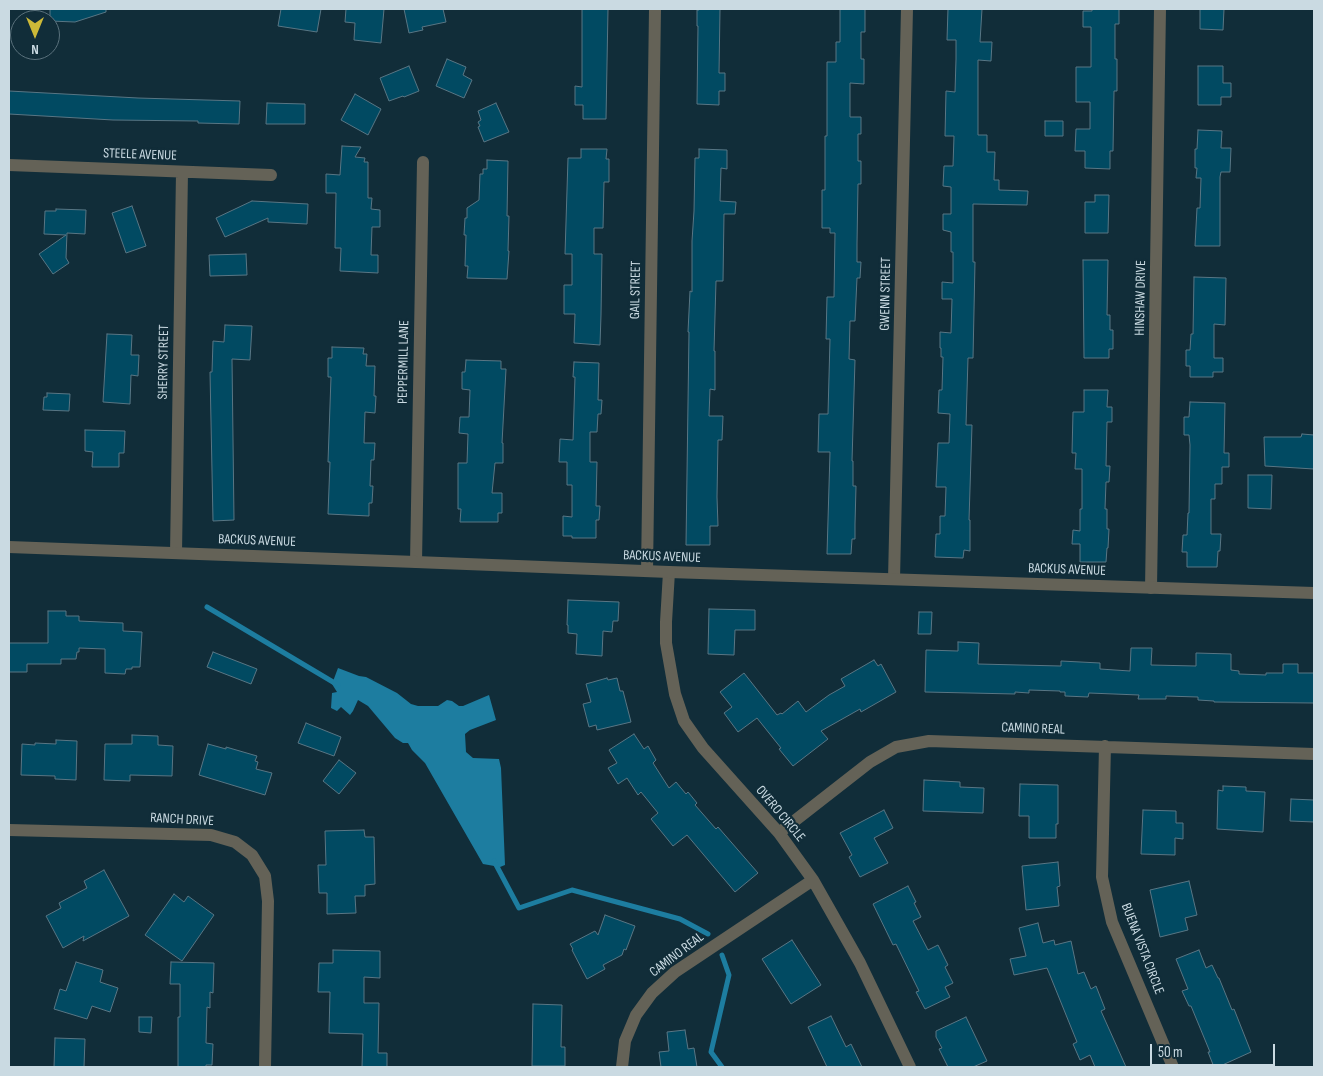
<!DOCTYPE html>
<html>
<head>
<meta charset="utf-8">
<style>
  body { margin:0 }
  #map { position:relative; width:1323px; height:1076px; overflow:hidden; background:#112d39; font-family:"Sofia Sans Condensed",sans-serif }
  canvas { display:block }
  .frame { position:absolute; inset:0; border:10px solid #cadae2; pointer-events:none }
  .north { position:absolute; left:10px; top:10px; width:50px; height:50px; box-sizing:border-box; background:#112d39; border:1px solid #5b727d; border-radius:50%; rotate:180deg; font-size:14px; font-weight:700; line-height:20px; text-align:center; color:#cadae2 }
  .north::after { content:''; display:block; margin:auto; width:18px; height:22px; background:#ccb938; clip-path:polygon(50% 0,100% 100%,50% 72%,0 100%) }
  .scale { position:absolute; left:1150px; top:1044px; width:125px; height:22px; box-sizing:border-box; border:2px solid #cadae2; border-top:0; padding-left:6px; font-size:15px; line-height:18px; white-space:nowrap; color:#cadae2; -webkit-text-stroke:4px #112d39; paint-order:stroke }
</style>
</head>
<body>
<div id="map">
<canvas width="1323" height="1076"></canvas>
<div class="frame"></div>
<div class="north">N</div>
<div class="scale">50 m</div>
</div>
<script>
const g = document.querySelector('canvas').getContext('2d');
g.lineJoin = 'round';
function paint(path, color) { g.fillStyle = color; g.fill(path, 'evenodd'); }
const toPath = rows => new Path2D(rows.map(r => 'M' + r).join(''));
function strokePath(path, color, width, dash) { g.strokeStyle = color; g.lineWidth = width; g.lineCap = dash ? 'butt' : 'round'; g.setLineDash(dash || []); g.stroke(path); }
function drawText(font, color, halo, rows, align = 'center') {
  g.font = font + ' "Sofia Sans Condensed",sans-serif'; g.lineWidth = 4.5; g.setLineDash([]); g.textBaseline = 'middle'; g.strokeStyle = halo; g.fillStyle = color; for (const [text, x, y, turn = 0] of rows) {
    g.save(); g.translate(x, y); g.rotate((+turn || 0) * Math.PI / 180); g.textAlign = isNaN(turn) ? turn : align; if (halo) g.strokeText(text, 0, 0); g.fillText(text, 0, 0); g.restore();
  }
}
paint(toPath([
  [338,668,359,676,366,677,397,693,411,704,418,706,438,706,447,700,452,701,459,706,463,706,489,695,496,720,470,730,465,734,466,752,473,758,499,759,501,768,505,865,500,867,483,864,425,763,412,750,408,743,403,743,395,738,368,706,358,700,353,711,350,715,341,707,337,711,331,708,332,693,337,692,332,684]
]), '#1d7da0');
strokePath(toPath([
  [207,607,338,685],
  [494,861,519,908,572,890,680,919,708,934],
  [722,955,729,975,711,1052,722,1067]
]), '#1d7da0', 5);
const building = toPath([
  [50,9,106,9,106,12,75,22,50,21,50,9],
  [281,9,321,9,317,32,278,26,281,9],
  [346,9,384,9,381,43,354,40,355,23,345,22,346,9],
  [404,9,443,9,446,22,422,27,423,30,409,33,404,9],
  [582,9,608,9,606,119,583,119,583,105,575,105,575,86,582,87,582,9],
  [699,9,720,9,719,73,725,73,725,91,719,91,719,105,697,104,698,26,697,26,697,10,699,10,699,9],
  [840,9,865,9,865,32,861,32,861,59,864,59,864,84,850,83,850,117,861,117,861,134,858,134,858,161,861,161,861,184,858,184,857,244,857,262,861,262,860,278,857,278,855,321,850,321,849,359,855,360,852,461,853,461,853,486,856,486,855,524,855,539,852,539,851,554,827,554,830,452,818,452,819,414,828,414,830,339,826,339,827,297,834,297,835,233,830,233,830,228,822,228,822,190,825,190,825,136,827,136,827,62,836,62,836,42,840,42,840,9],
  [948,9,982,9,980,42,992,42,991,61,978,60,978,135,987,135,987,152,995,152,994,180,999,180,999,190,1028,191,1027,205,973,204,973,262,975,262,973,358,968,358,966,425,972,425,969,520,970,520,970,551,964,550,963,558,935,557,936,534,940,534,940,516,945,516,946,487,936,487,938,443,949,443,950,414,938,413,939,390,942,390,943,357,941,357,941,348,940,348,940,332,951,333,952,299,942,299,942,282,953,283,953,252,951,252,951,232,943,230,943,214,951,214,951,187,943,186,944,166,953,166,954,136,945,136,946,91,955,92,956,59,956,40,947,40,948,9],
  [1092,9,1119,9,1119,24,1115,24,1115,59,1117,59,1117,91,1114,91,1113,151,1110,151,1110,169,1085,168,1085,151,1075,151,1076,129,1090,129,1090,102,1076,102,1076,67,1091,67,1091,27,1083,27,1083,11,1092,11,1092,9],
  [1200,9,1224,9,1223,30,1200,29,1200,9],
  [447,59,466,67,463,75,472,80,464,98,436,86,447,59],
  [409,66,419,91,404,97,403,96,389,101,380,78,409,66],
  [1198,66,1223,66,1223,83,1231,83,1231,97,1221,97,1221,105,1198,105,1198,66],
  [9,91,138,98,240,101,239,124,198,123,198,121,113,120,9,114,9,91],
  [355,94,381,109,368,135,341,120,355,94],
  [267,103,305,104,305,124,266,124,267,103],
  [496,103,509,132,484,142,478,127,480,126,478,122,481,120,478,111,496,103],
  [1045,121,1063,121,1063,136,1045,136,1045,121],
  [1198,130,1222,131,1221,148,1231,148,1230,172,1221,172,1220,177,1220,246,1195,246,1197,208,1200,208,1201,178,1196,178,1197,168,1195,168,1195,149,1197,149,1198,130],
  [342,146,361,147,355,157,365,158,364,162,368,162,368,198,372,198,371,209,380,210,380,227,372,227,371,255,378,255,378,273,340,271,341,248,335,248,336,193,326,193,326,174,340,175,342,146],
  [581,149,607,149,606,159,609,159,609,182,604,182,603,228,594,228,594,254,602,254,601,315,600,345,574,343,575,314,564,314,564,285,572,285,572,254,565,254,568,158,581,158,581,149],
  [699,149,727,150,727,169,721,168,720,201,736,202,735,214,724,214,723,281,716,281,714,351,715,351,715,390,710,389,709,416,723,416,722,440,718,440,717,497,718,526,710,526,710,545,686,545,689,332,688,332,690,291,692,292,692,241,694,211,695,158,699,158,699,149],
  [487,160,508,161,507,216,509,216,508,251,509,251,507,279,467,278,468,266,465,266,466,235,464,235,465,218,467,218,467,208,479,200,480,174,483,174,483,169,487,169,487,160],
  [1095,195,1109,195,1108,233,1085,233,1085,202,1095,202,1095,195],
  [252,201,308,204,307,224,268,222,268,218,225,237,216,218,252,201],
  [132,206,146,246,126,253,112,213,132,206],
  [56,209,86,210,85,234,67,233,66,258,69,263,53,274,39,254,66,235,44,234,45,211,56,211,56,209],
  [246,254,247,275,210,276,209,255,246,254],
  [1083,260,1108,260,1107,315,1110,315,1110,330,1113,330,1113,349,1109,349,1109,358,1084,358,1083,260],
  [1194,277,1226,278,1225,325,1214,324,1214,358,1223,358,1223,372,1213,372,1213,377,1190,377,1190,366,1186,366,1186,350,1190,350,1191,334,1193,334,1194,277],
  [225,325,252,326,250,360,232,359,234,520,213,521,210,372,212,372,213,341,224,342,225,325],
  [107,334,132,335,131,355,139,355,138,376,131,375,130,404,103,402,107,334],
  [332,347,364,348,363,354,367,354,366,366,375,366,374,396,376,396,375,413,365,412,364,443,375,443,374,460,371,460,370,486,373,486,372,503,369,503,369,516,328,514,330,462,328,462,331,377,328,377,328,358,332,358,332,347],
  [466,360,501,361,501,369,506,369,502,443,503,443,503,463,495,463,492,493,502,493,502,513,498,513,498,522,460,522,461,509,458,509,458,463,467,463,468,434,459,433,460,417,469,417,470,390,462,389,462,372,465,372,466,360],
  [574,362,599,363,598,400,602,400,601,414,598,414,597,432,590,432,590,462,597,462,596,506,600,506,599,520,596,520,596,538,572,538,572,536,563,536,563,516,572,517,572,485,567,485,567,462,559,462,560,439,573,440,575,377,573,377,574,362],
  [1084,390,1108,390,1107,407,1112,407,1112,422,1107,422,1106,466,1110,466,1109,482,1106,482,1105,509,1107,509,1107,529,1109,529,1108,548,1107,548,1106,562,1080,562,1080,544,1072,544,1073,530,1080,531,1080,509,1082,509,1082,469,1075,469,1076,453,1072,453,1073,412,1084,412,1084,390],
  [47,393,70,394,69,411,43,410,44,397,47,397,47,393],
  [1190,402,1225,403,1224,453,1229,453,1229,467,1222,467,1222,484,1215,484,1215,499,1211,499,1211,534,1221,534,1220,551,1218,551,1217,567,1187,567,1187,552,1182,552,1183,535,1187,535,1188,513,1189,513,1190,445,1189,435,1184,435,1184,417,1189,417,1190,402],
  [85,430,125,431,124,453,119,453,119,467,92,467,93,452,85,451,85,430],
  [1302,434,1314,435,1314,469,1265,466,1264,437,1301,437,1302,434],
  [1248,475,1272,475,1271,509,1248,508,1248,475],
  [568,600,619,602,618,621,613,621,612,632,603,631,602,656,576,654,577,634,568,633,568,625,567,625,568,600],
  [709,609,755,610,755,630,735,630,734,655,708,654,709,609],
  [48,611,66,611,66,616,79,616,79,621,123,623,123,631,142,632,140,667,132,667,132,669,126,669,125,674,105,673,105,649,79,648,79,652,77,652,76,659,61,659,61,664,27,664,27,672,9,672,9,643,48,643,48,611],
  [919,612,932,612,931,634,918,634,919,612],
  [958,642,979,643,978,664,1061,666,1061,661,1100,663,1100,669,1130,671,1131,648,1152,648,1151,665,1196,666,1196,653,1231,654,1231,670,1239,671,1239,674,1266,675,1266,673,1283,673,1283,664,1298,664,1298,673,1314,673,1314,703,1214,702,1214,701,1198,700,1198,697,1166,696,1166,699,1138,699,1139,695,1089,693,1088,697,1065,696,1065,692,1060,692,1060,691,1029,690,1029,693,1015,692,1015,694,925,692,926,650,958,651,958,642],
  [213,652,257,669,251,684,207,667,213,652],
  [874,660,878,666,881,664,896,692,861,712,860,709,821,731,828,739,793,766,779,749,781,748,757,718,738,732,724,713,732,707,720,692,744,673,777,715,781,713,782,714,798,701,806,712,829,695,845,686,841,679,874,660],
  [607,678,608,680,617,678,620,691,623,691,631,722,597,730,596,725,589,727,583,704,591,702,586,684,607,678],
  [306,723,341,737,334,756,298,743,306,723],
  [634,734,644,749,648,746,656,760,653,763,669,788,676,782,686,794,688,792,697,803,695,805,716,829,718,827,758,873,735,892,687,835,673,846,651,819,658,813,641,792,638,795,627,778,618,784,608,768,617,763,609,750,634,734],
  [132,735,158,736,158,745,173,746,172,776,130,775,130,781,104,780,105,744,132,744,132,735],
  [56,740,77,741,76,780,55,779,55,776,21,775,22,744,35,745,35,743,56,744,56,740],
  [208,744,226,749,226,747,257,756,255,761,258,762,256,769,272,773,265,795,199,775,208,744],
  [339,760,356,773,339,794,323,781,339,760],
  [924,780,960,782,960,787,984,788,983,813,923,811,924,780],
  [1020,784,1058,785,1058,824,1056,824,1056,838,1029,838,1029,816,1019,816,1020,784],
  [1223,786,1246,787,1246,791,1265,792,1263,832,1217,829,1218,790,1223,791,1223,786],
  [1291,799,1314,800,1314,822,1290,821,1291,799],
  [884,810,893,828,874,838,888,863,860,877,849,857,852,855,840,833,884,810],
  [1143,810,1176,811,1176,823,1183,823,1183,839,1175,838,1175,855,1141,854,1143,810],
  [364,830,365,837,374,837,375,884,365,885,365,896,355,896,356,913,327,914,327,893,319,893,318,865,326,865,325,831,364,830],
  [1058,862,1060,886,1057,887,1059,906,1026,910,1022,866,1058,862],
  [104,870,129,916,83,941,84,936,63,948,46,916,61,908,59,903,87,888,84,881,104,870],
  [1189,881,1197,915,1185,918,1188,930,1160,937,1150,890,1189,881],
  [908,886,916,902,914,903,921,917,913,921,928,950,938,945,948,965,945,967,953,983,945,987,950,997,925,1009,916,992,919,991,896,944,893,945,873,904,908,886],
  [174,894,184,902,188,896,214,915,182,961,145,935,174,894],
  [605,915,635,926,626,950,624,949,622,955,603,965,605,969,587,979,572,950,573,949,570,944,595,931,598,935,605,915],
  [1038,923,1043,943,1054,940,1055,945,1071,941,1078,974,1084,972,1091,989,1096,986,1105,1009,1101,1011,1126,1067,1095,1067,1090,1055,1080,1060,1073,1044,1077,1042,1047,968,1014,975,1010,959,1026,956,1019,928,1038,923],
  [792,940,821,985,791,1004,762,959,792,940],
  [333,950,380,951,380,978,364,977,364,1003,379,1003,378,1053,387,1053,387,1067,362,1067,363,1034,329,1033,330,992,318,992,319,963,333,963,333,950],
  [1199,950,1206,968,1212,965,1218,978,1219,978,1232,1010,1234,1009,1251,1052,1218,1067,1214,1067,1208,1052,1210,1052,1191,1006,1189,1006,1182,991,1188,989,1176,959,1199,950],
  [76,962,103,970,100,982,118,988,110,1012,92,1006,87,1019,54,1009,60,989,66,991,76,962],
  [171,962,214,963,213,993,210,992,210,1008,207,1007,206,1043,213,1044,212,1065,206,1065,206,1067,178,1067,178,1017,180,1017,180,984,170,984,171,962],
  [533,1004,562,1005,561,1047,565,1047,565,1066,532,1066,533,1004],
  [831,1016,846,1047,851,1044,862,1067,827,1067,808,1027,831,1016],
  [139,1017,152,1017,151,1033,139,1032,139,1017],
  [966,1017,987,1061,973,1067,948,1067,939,1049,942,1048,936,1037,936,1031,966,1017],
  [685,1030,688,1049,694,1048,697,1067,661,1067,659,1052,669,1051,667,1032,685,1030],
  [55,1038,85,1039,84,1067,54,1067,55,1038]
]);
paint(building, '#014a62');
strokePath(building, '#597684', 1);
strokePath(toPath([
  [9,165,271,175],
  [176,553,182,172],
  [416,562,423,162],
  [647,571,655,9],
  [669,572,666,622,666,643,675,694,684,721,703,748,779,833,813,880,860,963,910,1067],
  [894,579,907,9],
  [1151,588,1160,9],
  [1105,746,1102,877,1112,922,1173,1067],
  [9,830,211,835,235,842,252,855,265,876,268,901,265,1067],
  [779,833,870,762,896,747,929,741,1314,754],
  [622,1067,625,1041,636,1015,652,993,675,972,813,880]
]), '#646257', 12);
strokePath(toPath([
  [9,547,416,562,669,572,1314,593]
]), '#646257', 12);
drawText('14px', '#cadae2', '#112d39', [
  ["STEELE AVENUE",140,155,2],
  ["GAIL STREET",636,290,-89],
  ["GWENN STREET",886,294,-89],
  ["HINSHAW DRIVE",1141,298,-89],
  ["SHERRY STREET",164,362,-89],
  ["PEPPERMILL LANE",404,362,-89],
  ["BACKUS AVENUE",257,541,2],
  ["BACKUS AVENUE",662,557,2],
  ["BACKUS AVENUE",1067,570,2],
  ["CAMINO REAL",1033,729,2],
  ["OVERO CIRCLE",780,814,50],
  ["RANCH DRIVE",182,820,3],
  ["BUENA VISTA CIRCLE",1142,949,69],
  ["CAMINO REAL",677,955,-37]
]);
</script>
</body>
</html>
